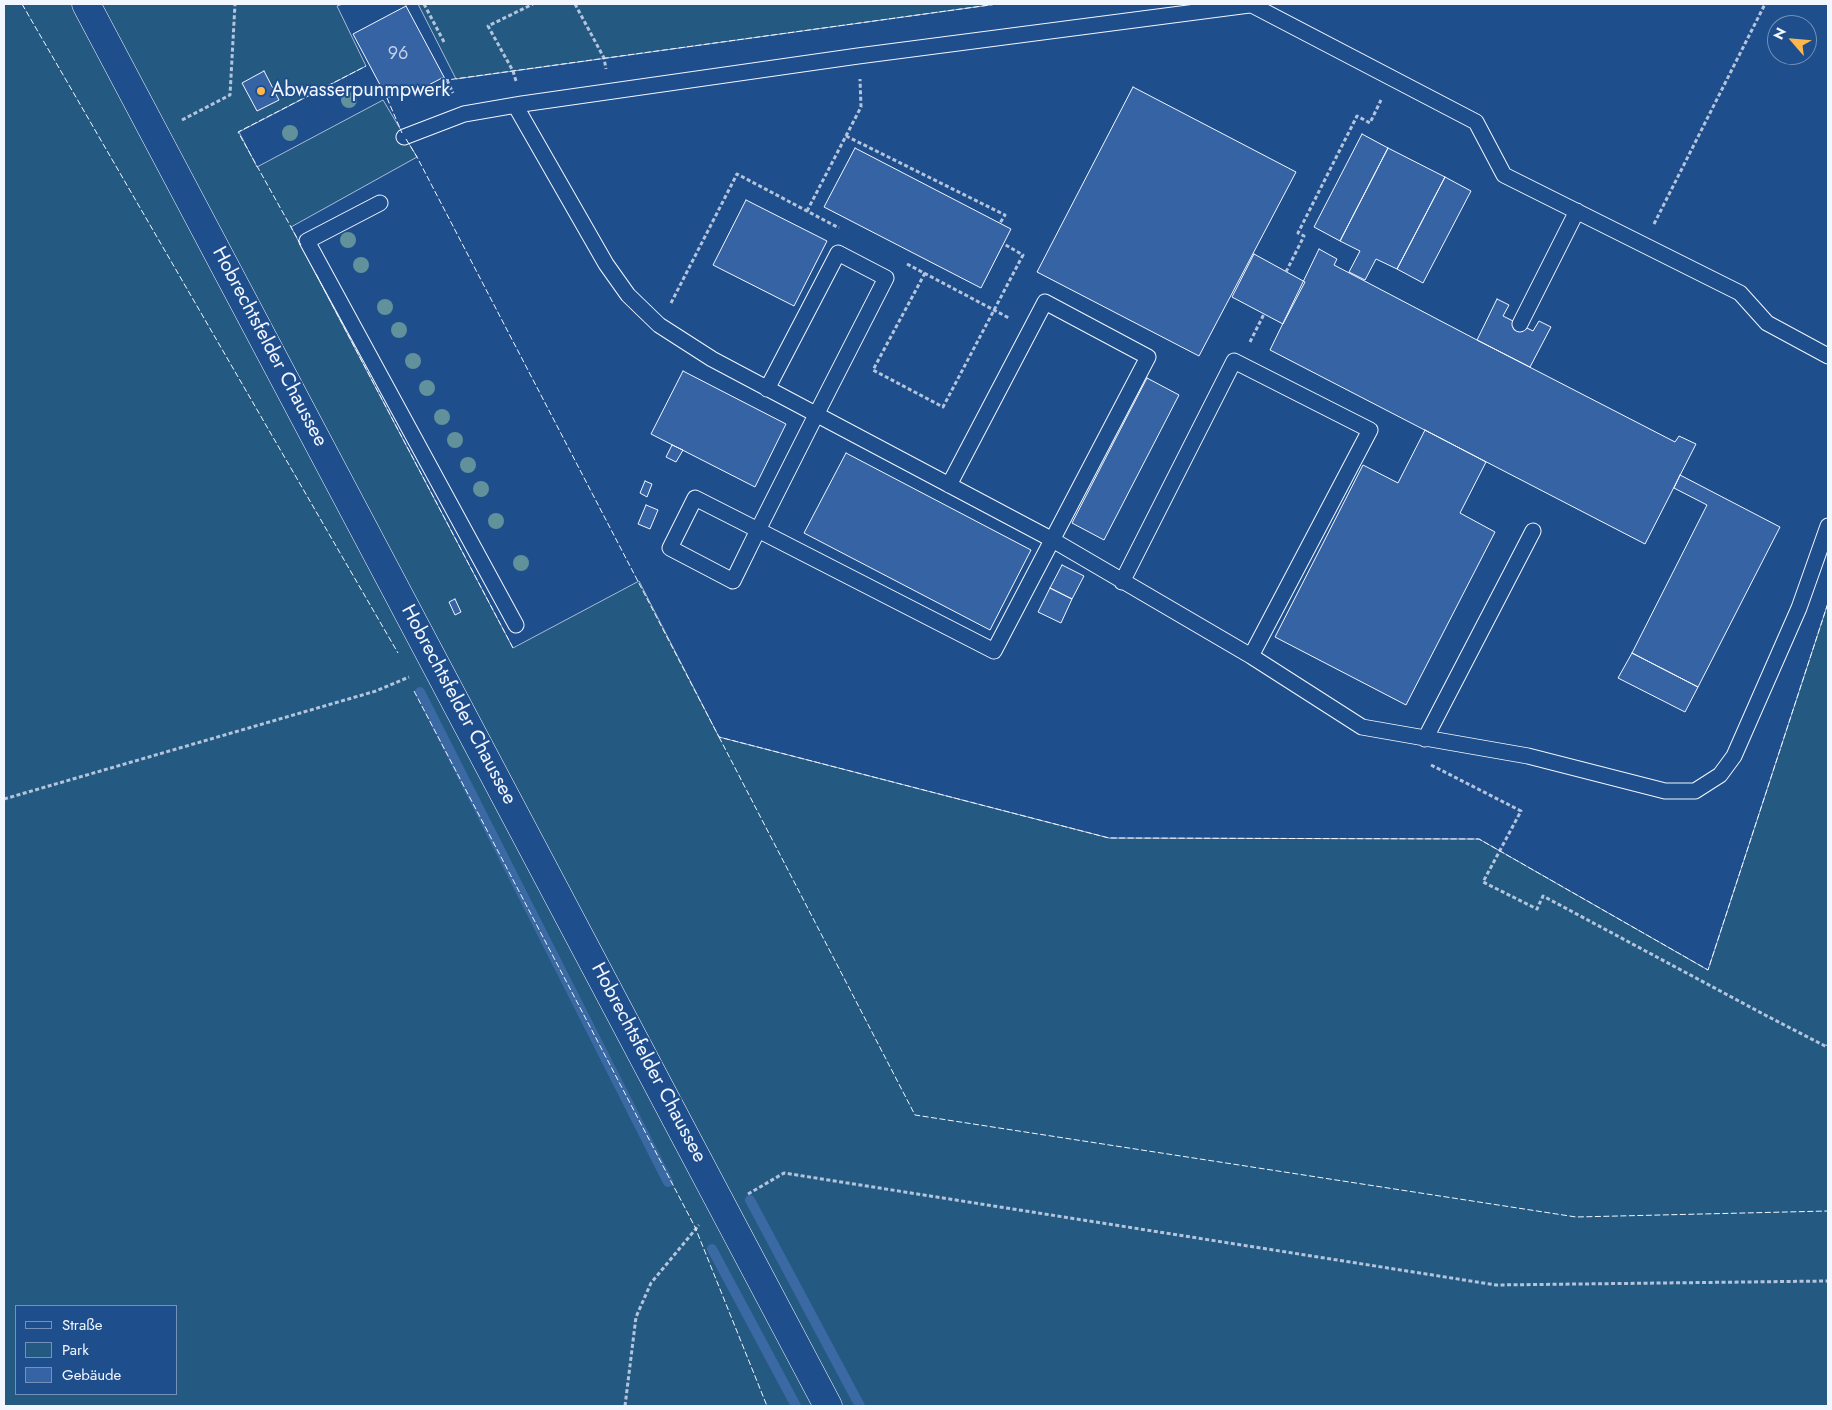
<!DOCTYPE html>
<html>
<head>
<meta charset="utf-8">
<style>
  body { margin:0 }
  #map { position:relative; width:1832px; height:1410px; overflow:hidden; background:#1f4e8c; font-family:Jost,sans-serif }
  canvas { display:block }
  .frame { position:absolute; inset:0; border:5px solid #f2f6ff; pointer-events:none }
  .legend { position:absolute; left:15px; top:1305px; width:162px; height:90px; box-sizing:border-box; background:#1f4e8c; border:1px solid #7391ba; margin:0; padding:6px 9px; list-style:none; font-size:15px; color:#f2f6ff }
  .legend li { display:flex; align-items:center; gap:10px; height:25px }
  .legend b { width:25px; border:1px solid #7391ba }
  .north { position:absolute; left:1767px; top:15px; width:50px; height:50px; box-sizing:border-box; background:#1f4e8c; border:1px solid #7391ba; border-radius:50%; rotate:297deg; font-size:14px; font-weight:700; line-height:20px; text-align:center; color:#f2f6ff }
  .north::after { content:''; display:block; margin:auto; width:18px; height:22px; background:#ffb74d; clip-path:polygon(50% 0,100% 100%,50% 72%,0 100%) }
</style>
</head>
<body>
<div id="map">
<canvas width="1832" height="1410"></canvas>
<div class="frame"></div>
<ul class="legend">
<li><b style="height:6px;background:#1f4e8c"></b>Straße</li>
<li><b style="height:14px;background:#245a82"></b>Park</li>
<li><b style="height:14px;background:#3563a3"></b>Gebäude</li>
</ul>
<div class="north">N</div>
</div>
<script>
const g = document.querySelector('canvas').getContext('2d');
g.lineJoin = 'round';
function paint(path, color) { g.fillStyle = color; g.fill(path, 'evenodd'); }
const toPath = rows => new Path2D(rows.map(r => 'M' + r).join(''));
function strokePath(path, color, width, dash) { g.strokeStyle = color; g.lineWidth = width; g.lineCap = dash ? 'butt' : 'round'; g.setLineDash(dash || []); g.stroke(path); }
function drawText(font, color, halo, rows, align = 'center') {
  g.font = font + ' Jost,sans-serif'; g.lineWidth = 4; g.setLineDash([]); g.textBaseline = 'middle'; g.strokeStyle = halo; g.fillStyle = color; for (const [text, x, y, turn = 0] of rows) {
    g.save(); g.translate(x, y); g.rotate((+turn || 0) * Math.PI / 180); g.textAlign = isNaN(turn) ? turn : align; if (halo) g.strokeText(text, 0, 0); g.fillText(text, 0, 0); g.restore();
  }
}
const green = toPath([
  [4,4,343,4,337,6,366,66,239,132,257,167,383,100,417,157,291,227,513,648,639,581,719,737,1109,838,1479,839,1708,970,1828,603,1828,1406,4,1406,4,4],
  [16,1306,176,1306,176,1394,16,1394,16,1306],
  [418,4,997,4,456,79,418,4]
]);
paint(green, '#245a82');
strokePath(green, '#a8bbd7', 1);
strokePath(toPath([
  [420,692,668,1182],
  [750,1200,860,1406],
  [712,1249,796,1406]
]), '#3b69a3', 10);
const building = toPath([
  [406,6,444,77,415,92,412,86,387,98,353,34,406,6],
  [264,71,279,100,257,111,242,83,264,71],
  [1133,87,1296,172,1199,356,1037,272,1133,87],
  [1362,134,1388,148,1340,241,1314,227,1362,134],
  [855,148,1011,229,981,288,824,207,855,148],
  [1388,148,1445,177,1397,269,1376,259,1365,280,1349,272,1360,251,1340,241,1388,148],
  [1445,177,1471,191,1423,283,1397,269,1445,177],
  [746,200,827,241,794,306,713,265,746,200],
  [1319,249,1337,259,1334,265,1477,340,1675,442,1679,436,1696,444,1645,544,1270,350,1319,249],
  [1254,254,1305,282,1283,324,1232,297,1254,254],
  [1497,299,1509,305,1503,316,1533,331,1539,321,1551,327,1530,367,1477,340,1497,299],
  [683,371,786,424,755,487,651,434,683,371],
  [1147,378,1179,395,1104,540,1072,523,1147,378],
  [1425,430,1486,462,1460,513,1495,532,1406,705,1275,637,1363,465,1398,483,1425,430],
  [672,445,683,450,676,462,666,457,672,445],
  [846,453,1031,550,990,630,804,533,846,453],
  [1680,475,1780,527,1698,687,1632,653,1707,505,1674,488,1680,475],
  [645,481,652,484,647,497,640,493,645,481],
  [646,505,658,510,650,529,638,524,646,505],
  [1062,565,1084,576,1072,599,1050,588,1062,565],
  [1050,588,1072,599,1061,623,1038,612,1050,588],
  [455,599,461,612,455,615,449,602,455,599],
  [1632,653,1698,687,1685,712,1618,678,1632,653]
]);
paint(building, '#3563a3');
strokePath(building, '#f2f6ff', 1);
const service = toPath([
  [1252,5,1476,122,1504,175,1740,293,1767,323,1828,356],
  [515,105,606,264,628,295,659,325,712,359,1051,539,1251,656,1362,727,1528,756,1665,791,1695,791,1720,775,1734,756,1799,608,1828,526],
  [404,137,464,114,522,104,858,56,1257,4],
  [380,203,307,241,516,625],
  [1520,324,1577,211],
  [767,389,838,253,886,278,816,415,758,530,733,581,670,548,695,498,758,530,994,651,1148,357,1045,302,949,485],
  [1122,582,1234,361,1370,430,1251,656],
  [1425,739,1533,531]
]);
const secondary = toPath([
  [86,4,828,1406]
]);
strokePath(service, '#f2f6ff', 17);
strokePath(secondary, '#f2f6ff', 29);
strokePath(toPath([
  [424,4,444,42],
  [575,4,604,58,606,69],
  [447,80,453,93],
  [516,81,513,71,488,26,533,4],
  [182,120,230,95,235,4],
  [846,136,1005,215,1000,223],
  [807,211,861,107,860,79],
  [1654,224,1765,4],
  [907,264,1009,318],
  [1286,272,1304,236,1298,233,1357,116,1370,123,1381,100],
  [925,273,873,370,943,407,1023,255,1004,244],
  [671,303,737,174,839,228],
  [1250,342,1264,314],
  [1431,765,1521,811,1483,882,1537,909,1543,896,1765,1015,1827,1047,1828,1045],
  [4,799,376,691,409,677],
  [748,1194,784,1173,1496,1285,1828,1281],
  [625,1406,636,1317,651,1283,699,1225]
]), '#b3c4dc', 3, [4, 2.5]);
strokePath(service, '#1f4e8c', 15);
strokePath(secondary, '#1f4e8c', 28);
strokePath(toPath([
  [22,4,398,653],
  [336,4,343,4],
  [444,77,447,80,997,4],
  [387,98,402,133],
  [406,139,417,157,719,737,1109,838,1479,839,1708,970,1828,603],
  [301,245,238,132,366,66],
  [316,274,513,648],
  [414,691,695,1227,767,1406],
  [719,737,915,1115,1576,1217,1828,1211]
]), '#f2f6ff', 1, [6, 2.5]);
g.fillStyle = '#61919a';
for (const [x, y] of [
  [349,100],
  [290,133],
  [348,240],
  [361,265],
  [385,307],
  [399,330],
  [413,361],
  [427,388],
  [442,417],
  [455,440],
  [468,465],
  [481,489],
  [496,521],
  [521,563]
]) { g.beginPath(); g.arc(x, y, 8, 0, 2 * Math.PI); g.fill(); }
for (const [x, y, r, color] of [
  [261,91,5,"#ffb74d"]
]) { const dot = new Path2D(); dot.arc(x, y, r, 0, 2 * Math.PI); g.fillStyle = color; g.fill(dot); strokePath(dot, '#1f4e8c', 2); }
drawText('18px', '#c3d1e8', null, [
  ["96",398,55]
]);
drawText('20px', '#f2f6ff', '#1f4e8c', [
  ["Abwasserpunmpwerk",271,91]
], 'left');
drawText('20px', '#f2f6ff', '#1f4e8c', [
  ["Hobrechtsfelder Chaussee",269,347,62],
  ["Hobrechtsfelder Chaussee",458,705,62],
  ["Hobrechtsfelder Chaussee",648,1063,62]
]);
</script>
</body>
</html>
